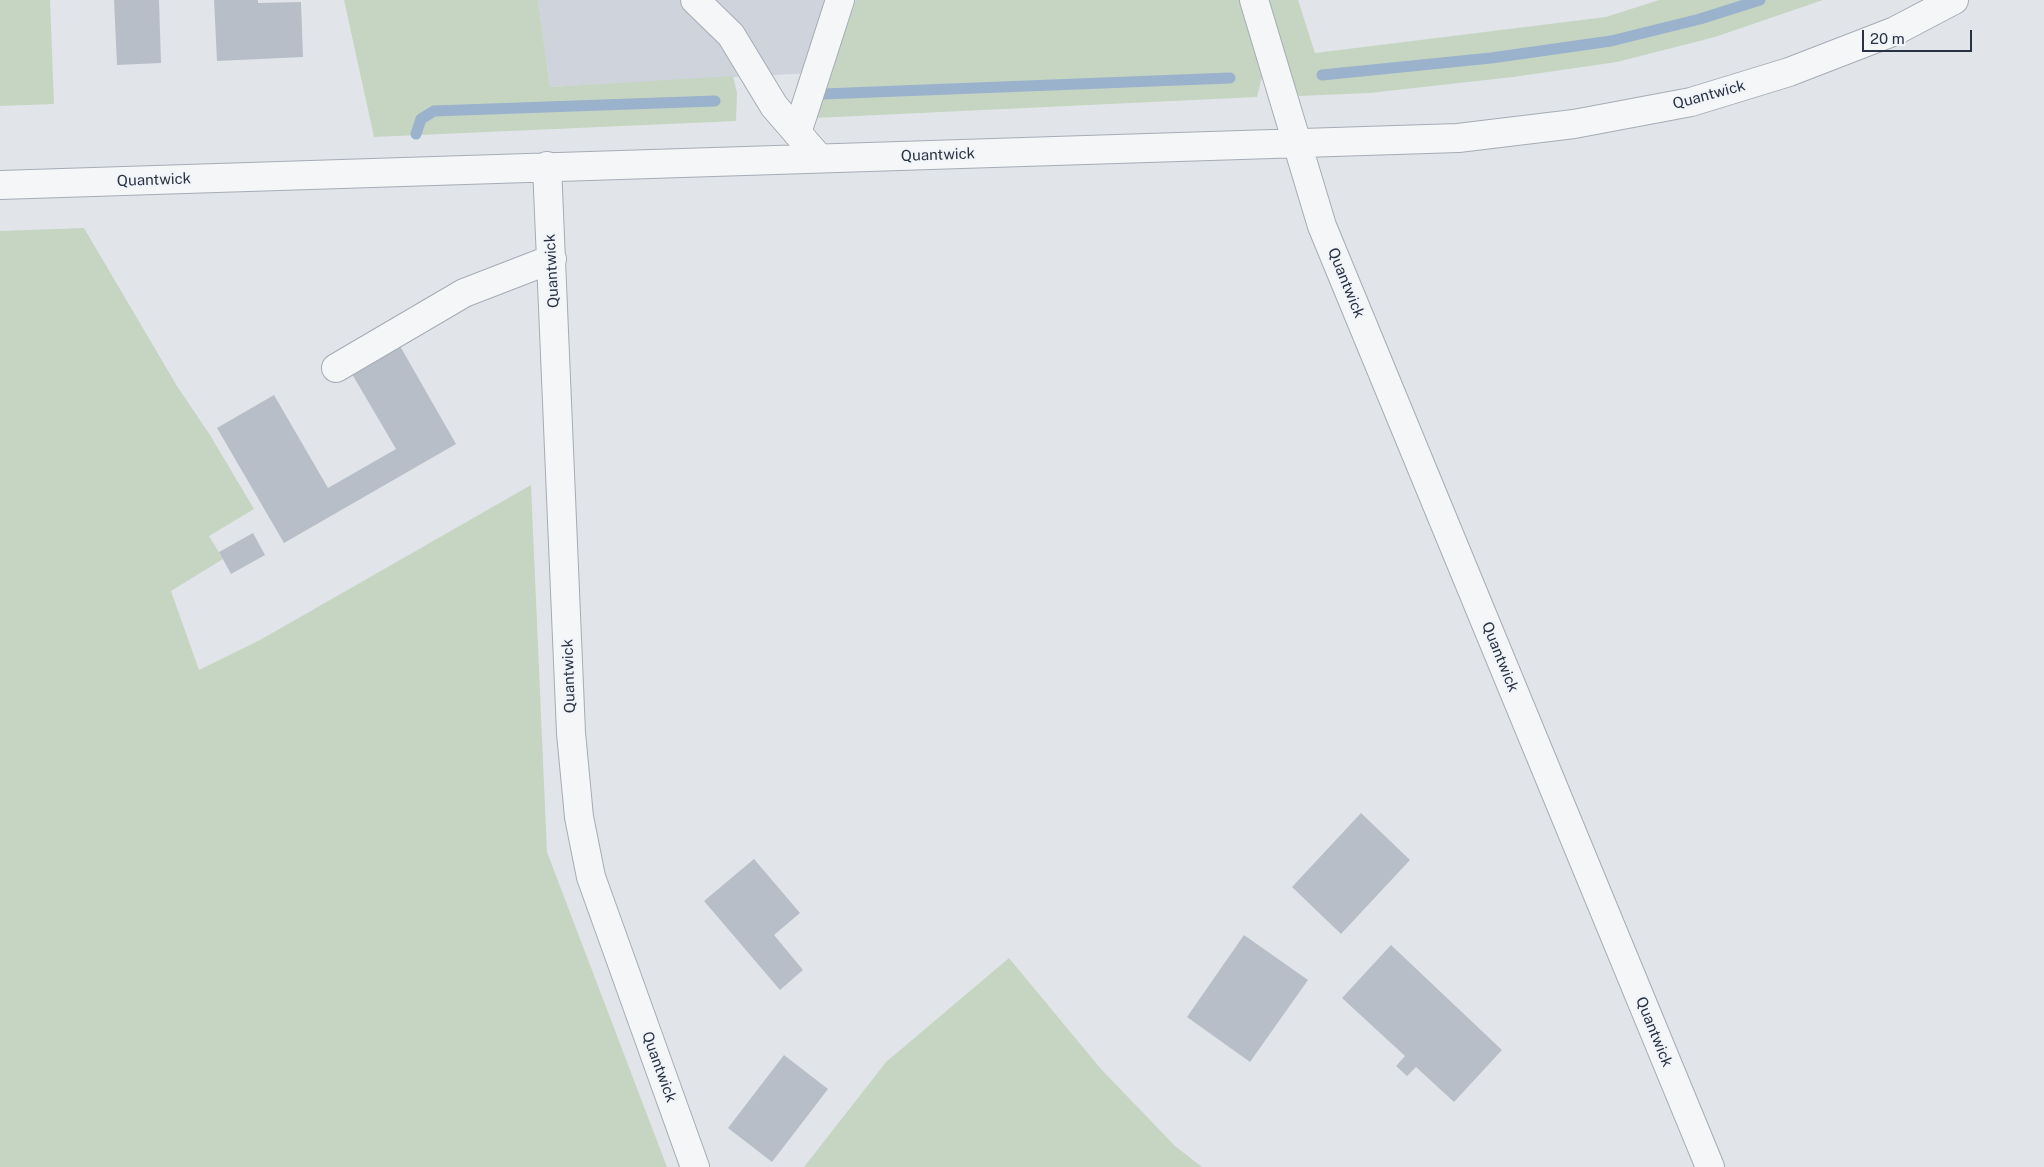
<!DOCTYPE html>
<html>
<head>
<meta charset="utf-8">
<style>
  body { margin:0 }
  #map { position:relative; width:2044px; height:1167px; overflow:hidden; background:#e1e5ea; font-family:"Public Sans",sans-serif }
  canvas { display:block }
  .scale { position:absolute; left:1862px; top:30px; width:110px; height:22px; box-sizing:border-box; border:2px solid #283243; border-top:0; padding-left:6px; font-size:15px; line-height:18px; white-space:nowrap; color:#283243; -webkit-text-stroke:4px #f1f4f8; paint-order:stroke }
</style>
</head>
<body>
<div id="map">
<canvas width="2044" height="1167"></canvas>
<div class="scale">20 m</div>
</div>
<script>
const g = document.querySelector('canvas').getContext('2d');
g.lineJoin = 'round';
function paint(path, color) { g.fillStyle = color; g.fill(path, 'evenodd'); }
const toPath = rows => new Path2D(rows.map(r => 'M' + r).join(''));
function strokePath(path, color, width, dash) { g.strokeStyle = color; g.lineWidth = width; g.lineCap = dash ? 'butt' : 'round'; g.setLineDash(dash || []); g.stroke(path); }
function drawText(font, color, halo, rows, align = 'center') {
  g.font = font + ' "Public Sans",sans-serif'; g.lineWidth = 4; g.setLineDash([]); g.textBaseline = 'middle'; g.strokeStyle = halo; g.fillStyle = color; for (const [text, x, y, turn = 0] of rows) {
    g.save(); g.translate(x, y); g.rotate((+turn || 0) * Math.PI / 180); g.textAlign = isNaN(turn) ? turn : align; if (halo) g.strokeText(text, 0, 0); g.fillText(text, 0, 0); g.restore();
  }
}
paint(toPath([
  [538,0,856,0,830,72,550,87]
]), '#cfd4dc');
paint(toPath([
  [0,0,50,0,54,104,0,106],
  [344,0,538,0,550,87,733,76,737,93,736,121,374,137],
  [856,0,1242,0,1262,55,1262,77,1257,97,815,118],
  [1263,0,1298,0,1315,53,1606,17,1659,0,1823,0,1715,37,1617,62,1513,77,1370,93,1299,96,1291,84],
  [84,228,177,386,210,435,254,509,209,536,223,559,171,591,199,670,260,640,531,485,547,852,667,1167,0,1167,0,231],
  [1009,958,1101,1069,1175,1146,1202,1167,804,1167,886,1062]
]), '#c6d5c2');
strokePath(toPath([
  [1322,75,1491,58,1611,41,1700,19,1760,0],
  [823,94,1230,78],
  [416,134,421,119,434,111,715,101]
]), '#9bb2cc', 11);
paint(toPath([
  [114,0,159,0,161,63,117,65],
  [214,0,258,0,258,3,301,2,303,57,217,61],
  [400,346,456,444,284,543,217,428,274,395,328,488,396,449,352,374],
  [253,533,265,555,231,574,219,552],
  [1361,813,1410,860,1341,934,1292,887],
  [754,859,800,913,774,935,803,970,780,990,704,901],
  [1244,935,1308,980,1250,1062,1187,1017],
  [1391,945,1502,1050,1454,1102,1416,1067,1407,1076,1396,1066,1405,1056,1342,998],
  [784,1055,828,1089,772,1162,728,1128]
]), '#b8bec8');
const minor = toPath([
  [695,0,731,35,774,106,819,158],
  [1254,0,1322,226,1710,1167],
  [797,133,840,0],
  [547,166,571,733,579,817,591,877,695,1167],
  [0,185,1458,138,1574,124,1691,102,1789,72,1895,31,1954,0],
  [336,368,464,293,552,259]
]);
strokePath(minor, '#a6acb5', 30);
strokePath(minor, '#f4f6f8', 28);
drawText('15px', '#283243', '#f1f4f8', [
  ["Quantwick",1709,95,-15],
  ["Quantwick",938,155,-2],
  ["Quantwick",154,180,-2],
  ["Quantwick",552,271,-93],
  ["Quantwick",1346,283,68],
  ["Quantwick",1500,657,68],
  ["Quantwick",569,676,-92],
  ["Quantwick",1654,1032,68],
  ["Quantwick",659,1067,70]
]);
</script>
</body>
</html>
